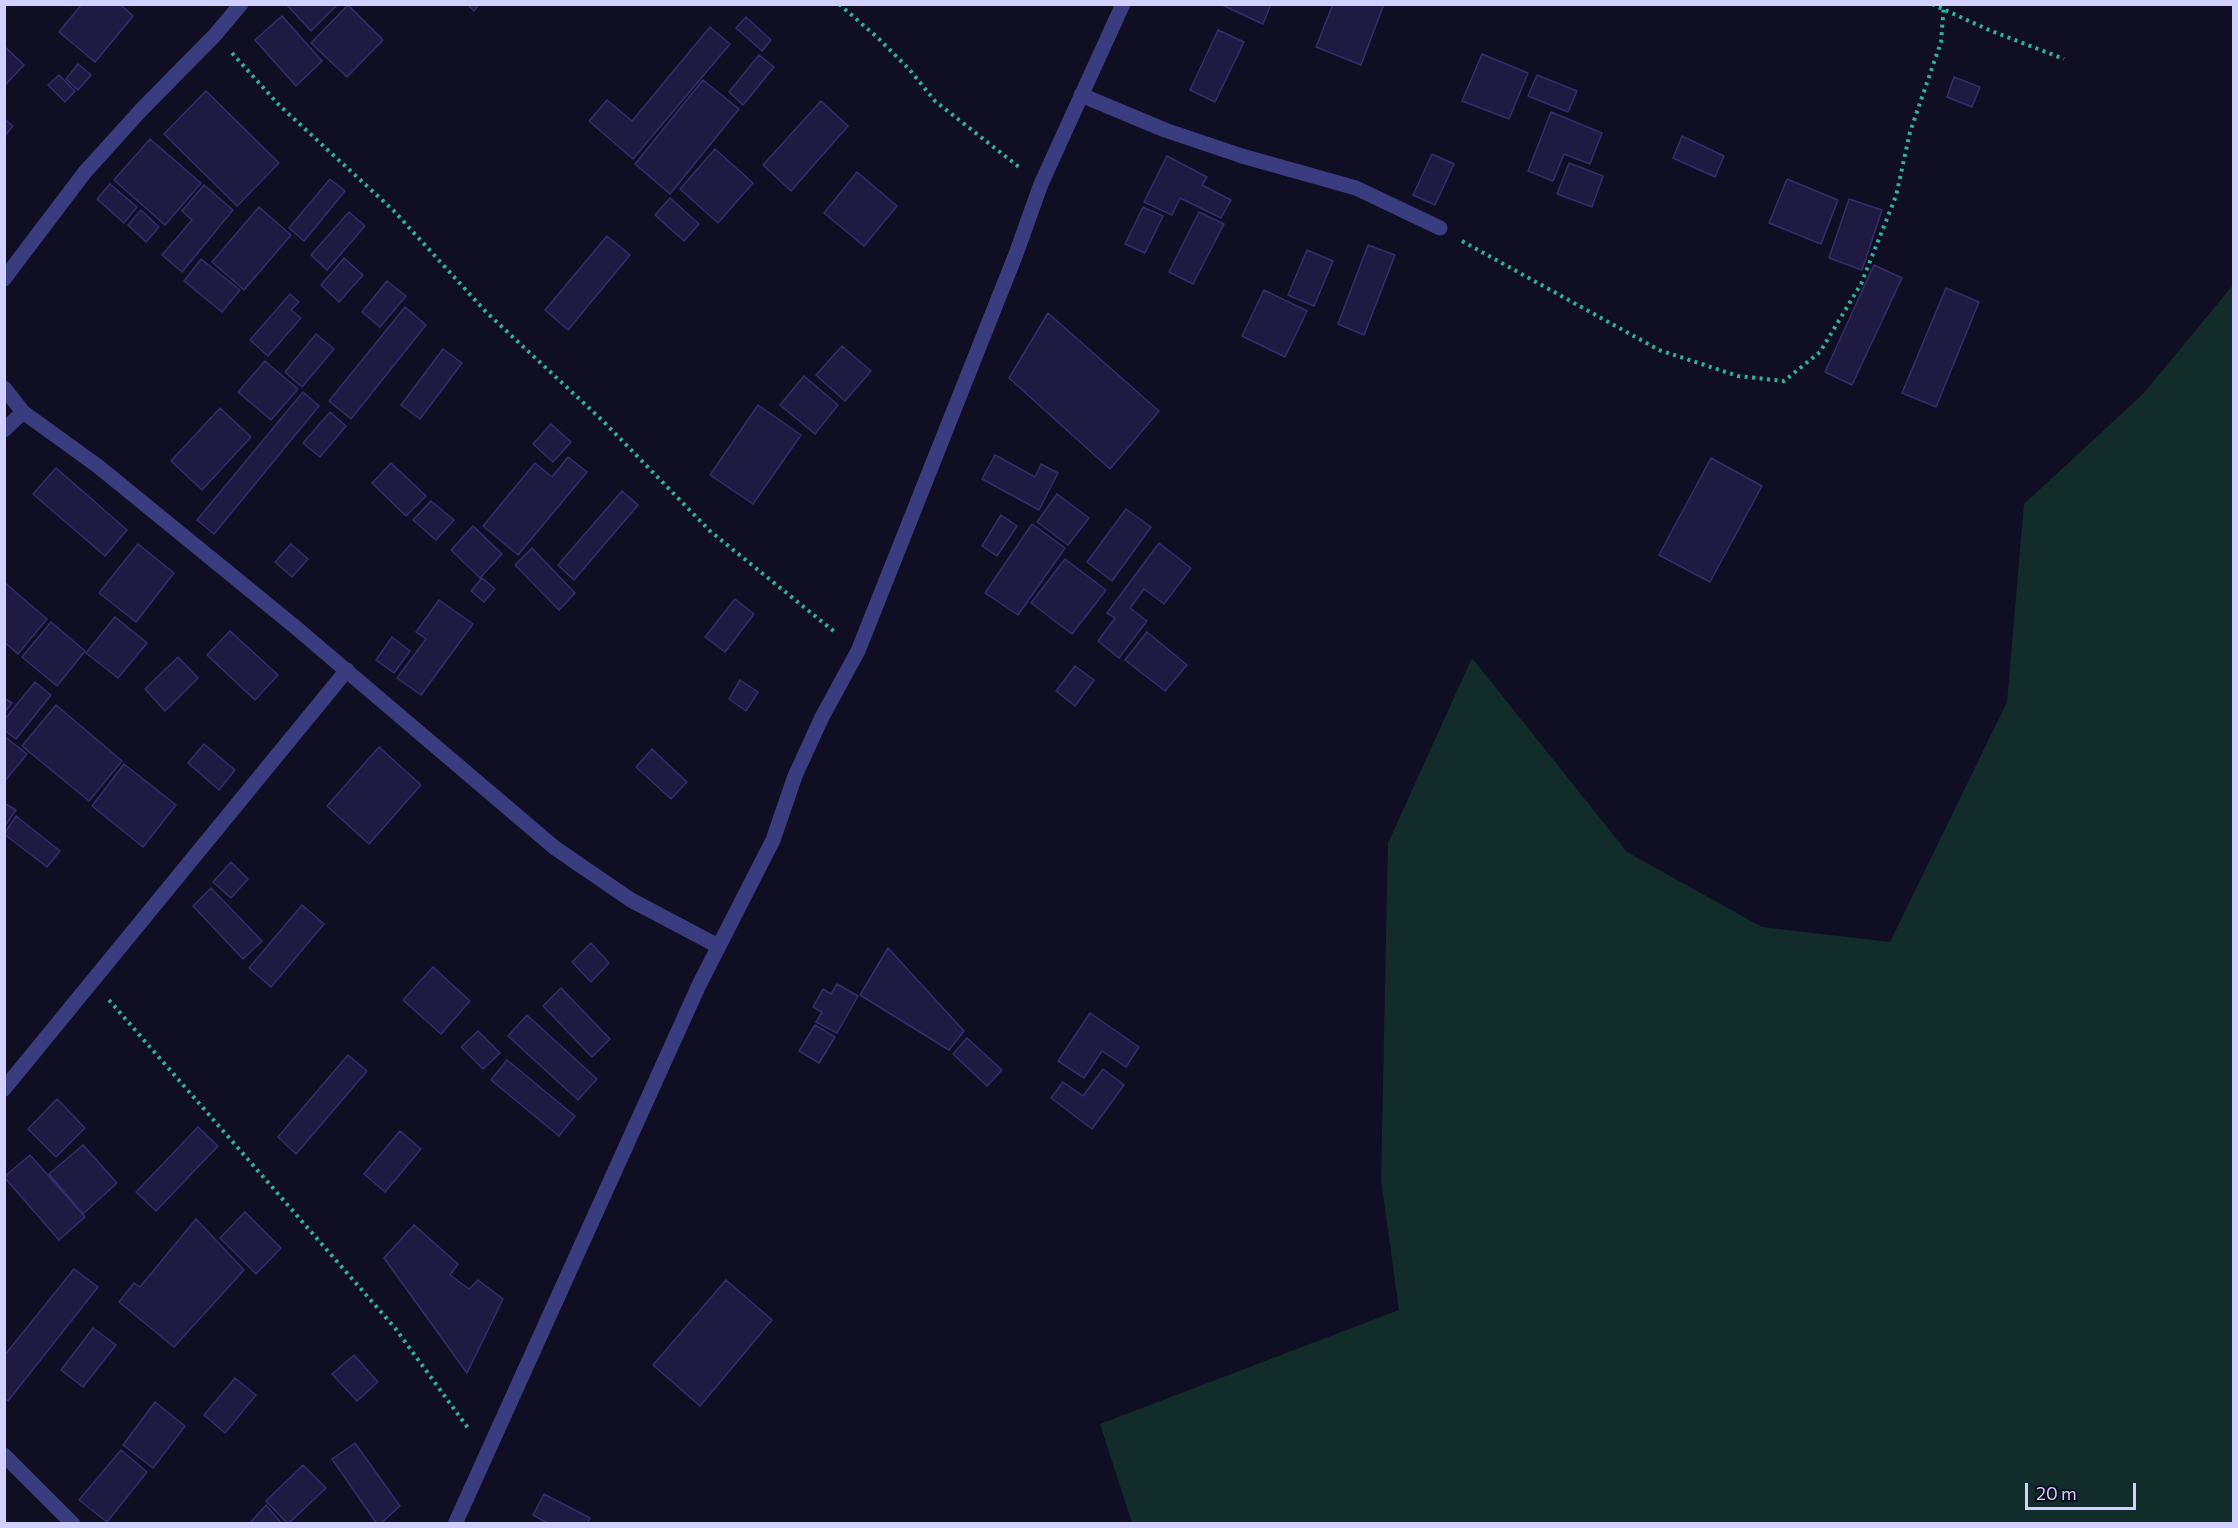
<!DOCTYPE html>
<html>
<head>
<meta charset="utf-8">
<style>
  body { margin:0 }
  #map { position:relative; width:2238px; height:1528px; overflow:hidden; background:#100e22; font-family:Commissioner,sans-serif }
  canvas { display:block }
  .frame { position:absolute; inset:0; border:6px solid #d1d0fe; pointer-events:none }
  .scale { position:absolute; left:2025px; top:1483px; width:111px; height:27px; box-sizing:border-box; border:3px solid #d1d0fe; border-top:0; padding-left:8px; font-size:18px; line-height:21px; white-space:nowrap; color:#d1d0fe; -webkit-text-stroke:4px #100e22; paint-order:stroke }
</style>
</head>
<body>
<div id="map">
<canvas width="2238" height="1528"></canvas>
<div class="frame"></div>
<div class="scale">20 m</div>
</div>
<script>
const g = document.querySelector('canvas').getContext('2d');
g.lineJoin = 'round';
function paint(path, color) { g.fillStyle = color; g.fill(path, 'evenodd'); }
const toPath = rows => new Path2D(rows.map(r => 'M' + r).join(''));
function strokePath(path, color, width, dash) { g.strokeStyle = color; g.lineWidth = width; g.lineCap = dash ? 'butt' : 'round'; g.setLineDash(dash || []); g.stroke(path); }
paint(toPath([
  [2233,285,2233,1523,1132,1523,1100,1424,1399,1310,1381,1180,1388,843,1472,658,1627,852,1762,927,1890,942,2007,702,2024,504,2143,394]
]), '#112c29');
const building = toPath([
  [82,4,120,4,133,16,95,62,59,32,82,4],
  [286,4,338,4,311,31,286,4],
  [467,4,479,4,474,11,467,4],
  [1220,4,1271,4,1263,24,1220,4],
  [1333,4,1384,4,1361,65,1316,47,1333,4],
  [348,5,383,40,347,77,311,43,348,5],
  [282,16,322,61,296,86,255,40,282,16],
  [746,17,771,40,762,51,736,28,746,17],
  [710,27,730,44,633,159,589,121,607,100,632,121,710,27],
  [1218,30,1244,42,1215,102,1190,90,1218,30],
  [4,46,24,65,4,86,4,46],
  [1482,54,1528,73,1509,119,1462,101,1482,54],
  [759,55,774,67,743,105,729,92,759,55],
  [78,64,91,75,78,90,66,79,78,64],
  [59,75,75,91,65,102,48,85,59,75],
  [1537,75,1577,91,1568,112,1528,96,1537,75],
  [1954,77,1980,87,1972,107,1947,97,1954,77],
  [703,80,739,109,670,194,635,164,703,80],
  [206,91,279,163,237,206,164,134,206,91],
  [821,101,848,126,791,191,763,165,821,101],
  [1551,112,1602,133,1590,164,1564,154,1553,181,1528,171,1551,112],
  [4,119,13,126,4,137,4,119],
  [1682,136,1724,156,1715,177,1673,158,1682,136],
  [150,139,201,183,165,225,114,180,150,139],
  [715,149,753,183,718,223,680,189,715,149],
  [1432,154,1454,164,1435,205,1413,195,1432,154],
  [1167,156,1207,177,1202,185,1231,200,1221,218,1180,198,1172,215,1144,202,1167,156],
  [1569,163,1603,176,1592,207,1557,194,1569,163],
  [857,172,897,206,864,246,824,213,857,172],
  [330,179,345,191,304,241,289,228,330,179],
  [1787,179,1838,200,1821,244,1769,223,1787,179],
  [110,184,137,207,124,223,97,199,110,184],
  [204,185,233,210,182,272,162,255,192,220,182,211,204,185],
  [670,198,699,224,684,241,655,215,670,198],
  [1849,199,1882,210,1862,270,1829,258,1849,199],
  [259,207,291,235,244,290,212,262,259,207],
  [1143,207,1163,216,1145,253,1125,244,1143,207],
  [141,210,159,227,146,242,128,225,141,210],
  [349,212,365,226,327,270,311,255,349,212],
  [1199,212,1224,224,1193,284,1169,272,1199,212],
  [607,236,630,255,568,330,545,310,607,236],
  [1368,245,1395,255,1364,335,1338,324,1368,245],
  [1307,250,1333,261,1314,306,1288,295,1307,250],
  [344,258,363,275,339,302,321,285,344,258],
  [201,259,240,290,222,312,184,281,201,259],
  [1874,265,1902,278,1852,385,1825,372,1874,265],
  [387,281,406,296,380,327,362,312,387,281],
  [1946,288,1979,302,1936,407,1902,393,1946,288],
  [1264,290,1307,311,1285,357,1242,336,1264,290],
  [290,294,299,302,291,310,301,318,268,356,250,340,290,294],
  [405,307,426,325,351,419,329,401,405,307],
  [1048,313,1159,411,1110,469,1009,378,1048,313],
  [316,334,334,349,302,387,285,372,316,334],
  [842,346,871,371,845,401,816,375,842,346],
  [443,349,462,363,420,419,401,405,443,349],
  [265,361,298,389,271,420,238,392,265,361],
  [804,376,838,405,815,434,780,405,804,376],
  [303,392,319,406,214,534,197,520,303,392],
  [758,405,801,435,753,504,710,475,758,405],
  [220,408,251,437,202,490,171,461,220,408],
  [330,412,346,426,320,457,303,443,330,412],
  [551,424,571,442,553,462,533,444,551,424],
  [995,455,1035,477,1041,464,1058,473,1039,510,982,479,995,455],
  [568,457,587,472,518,555,483,526,535,463,552,477,568,457],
  [1711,458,1762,486,1710,582,1659,555,1711,458],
  [391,463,426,496,406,516,372,483,391,463],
  [56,468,127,530,105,556,33,494,56,468],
  [622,491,638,505,574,580,558,565,622,491],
  [1057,494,1089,518,1068,545,1037,522,1057,494],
  [431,501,454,520,436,540,413,520,431,501],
  [1126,509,1151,527,1112,581,1087,562,1126,509],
  [1001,515,1017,526,997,556,982,546,1001,515],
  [1032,524,1065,548,1018,615,985,593,1032,524],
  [473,526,502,554,480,578,451,550,473,526],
  [1159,543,1191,568,1164,604,1144,589,1130,608,1147,621,1119,658,1098,641,1115,618,1107,613,1159,543],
  [138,544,174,573,136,622,99,593,138,544],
  [291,544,308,559,292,577,275,562,291,544],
  [532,548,575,593,559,610,515,565,532,548],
  [1065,559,1106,590,1072,634,1031,603,1065,559],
  [482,578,495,589,484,602,471,591,482,578],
  [4,582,47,619,18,654,4,642,4,582],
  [735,599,754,614,725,652,705,637,735,599],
  [439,600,473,624,421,695,397,678,426,639,416,632,439,600],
  [115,617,147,643,118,678,86,653,115,617],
  [51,622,85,651,57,686,22,657,51,622],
  [230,631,278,675,255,700,207,655,230,631],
  [1147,632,1187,665,1165,691,1125,660,1147,632],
  [392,637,410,651,394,673,376,660,392,637],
  [178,657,198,678,165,711,145,689,178,657],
  [1075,666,1094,680,1075,706,1056,691,1075,666],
  [740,680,758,692,746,711,729,699,740,680],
  [35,682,51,695,16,739,4,730,4,720,35,682],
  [4,698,12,703,4,713,4,698],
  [56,705,122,761,89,801,22,746,56,705],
  [4,736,27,754,4,782,4,736],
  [204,744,235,770,219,790,188,763,204,744],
  [379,747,421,785,369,844,327,806,379,747],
  [652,749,687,782,671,799,636,767,652,749],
  [124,764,176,805,143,847,92,806,124,764],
  [4,803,16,810,4,827,4,803],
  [16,816,60,851,47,867,4,834,16,816],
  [231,862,248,879,231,898,213,882,231,862],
  [211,888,262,941,243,959,193,906,211,888],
  [302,905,324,924,271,987,249,968,302,905],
  [591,943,609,963,591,982,572,962,591,943],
  [888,948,964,1031,949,1050,860,995,888,948],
  [433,967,470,1001,441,1034,403,1000,433,967],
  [837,984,858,996,837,1033,816,1022,822,1012,813,1007,823,989,831,994,837,984],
  [561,988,610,1039,592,1057,543,1006,561,988],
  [1090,1013,1139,1047,1126,1067,1102,1051,1084,1078,1058,1061,1090,1013],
  [527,1015,597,1079,578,1100,508,1036,527,1015],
  [815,1025,835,1037,819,1063,799,1051,815,1025],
  [478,1031,500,1053,483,1069,461,1047,478,1031],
  [967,1038,1002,1070,987,1086,953,1054,967,1038],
  [348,1055,367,1071,296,1154,278,1137,348,1055],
  [507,1060,575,1116,559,1136,491,1080,507,1060],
  [1103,1069,1124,1085,1092,1129,1051,1098,1063,1082,1083,1096,1103,1069],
  [57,1099,85,1128,56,1157,28,1129,57,1099],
  [198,1127,218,1146,156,1211,136,1192,198,1127],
  [400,1131,421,1149,385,1192,364,1174,400,1131],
  [83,1145,117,1183,83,1214,49,1174,83,1145],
  [30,1155,85,1217,59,1240,4,1177,30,1155],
  [245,1212,281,1248,256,1274,220,1238,245,1212],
  [196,1219,244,1270,174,1347,119,1302,134,1283,140,1287,196,1219],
  [414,1225,458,1264,450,1275,469,1289,478,1280,503,1299,467,1373,384,1258,414,1225],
  [74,1269,98,1287,8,1401,4,1398,4,1356,74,1269],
  [726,1280,772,1320,700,1406,653,1365,726,1280],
  [93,1328,116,1345,83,1387,61,1370,93,1328],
  [354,1355,378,1382,357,1401,332,1374,354,1355],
  [235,1378,256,1395,225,1433,204,1415,235,1378],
  [155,1402,185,1426,153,1468,123,1445,155,1402],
  [355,1443,400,1506,380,1524,377,1524,332,1459,355,1443],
  [121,1450,147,1472,107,1522,79,1500,121,1450],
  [303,1465,326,1488,288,1524,266,1501,303,1465],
  [544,1494,590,1518,587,1524,549,1524,533,1515,544,1494],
  [266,1505,282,1524,249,1524,266,1505]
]);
paint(building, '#1f1a42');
strokePath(building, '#352d6e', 1.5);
strokePath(toPath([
  [839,4,878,38,909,69,935,101,1019,167],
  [1932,4,1989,30,2064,59],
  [232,53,279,105,394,211,486,312,603,421,710,531,836,633],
  [1462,241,1659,350,1738,376,1784,381,1820,352,1861,284,1896,196,1910,132,1941,42,1944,4],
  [109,1000,395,1328,468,1428]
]), '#30b1a0', 4, [3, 4.5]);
strokePath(toPath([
  [1081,95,1165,130,1242,156,1356,188,1440,228],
  [4,279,85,172,142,109,215,35,241,4],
  [4,388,23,412,99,467,294,626,555,848,631,900,718,946],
  [4,430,23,412],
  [4,1089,347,670],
  [4,1455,73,1524],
  [455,1524,699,985,773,840,795,776,822,717,858,651,1016,254,1041,184,1123,4]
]), '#3a3c80', 15);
</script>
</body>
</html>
